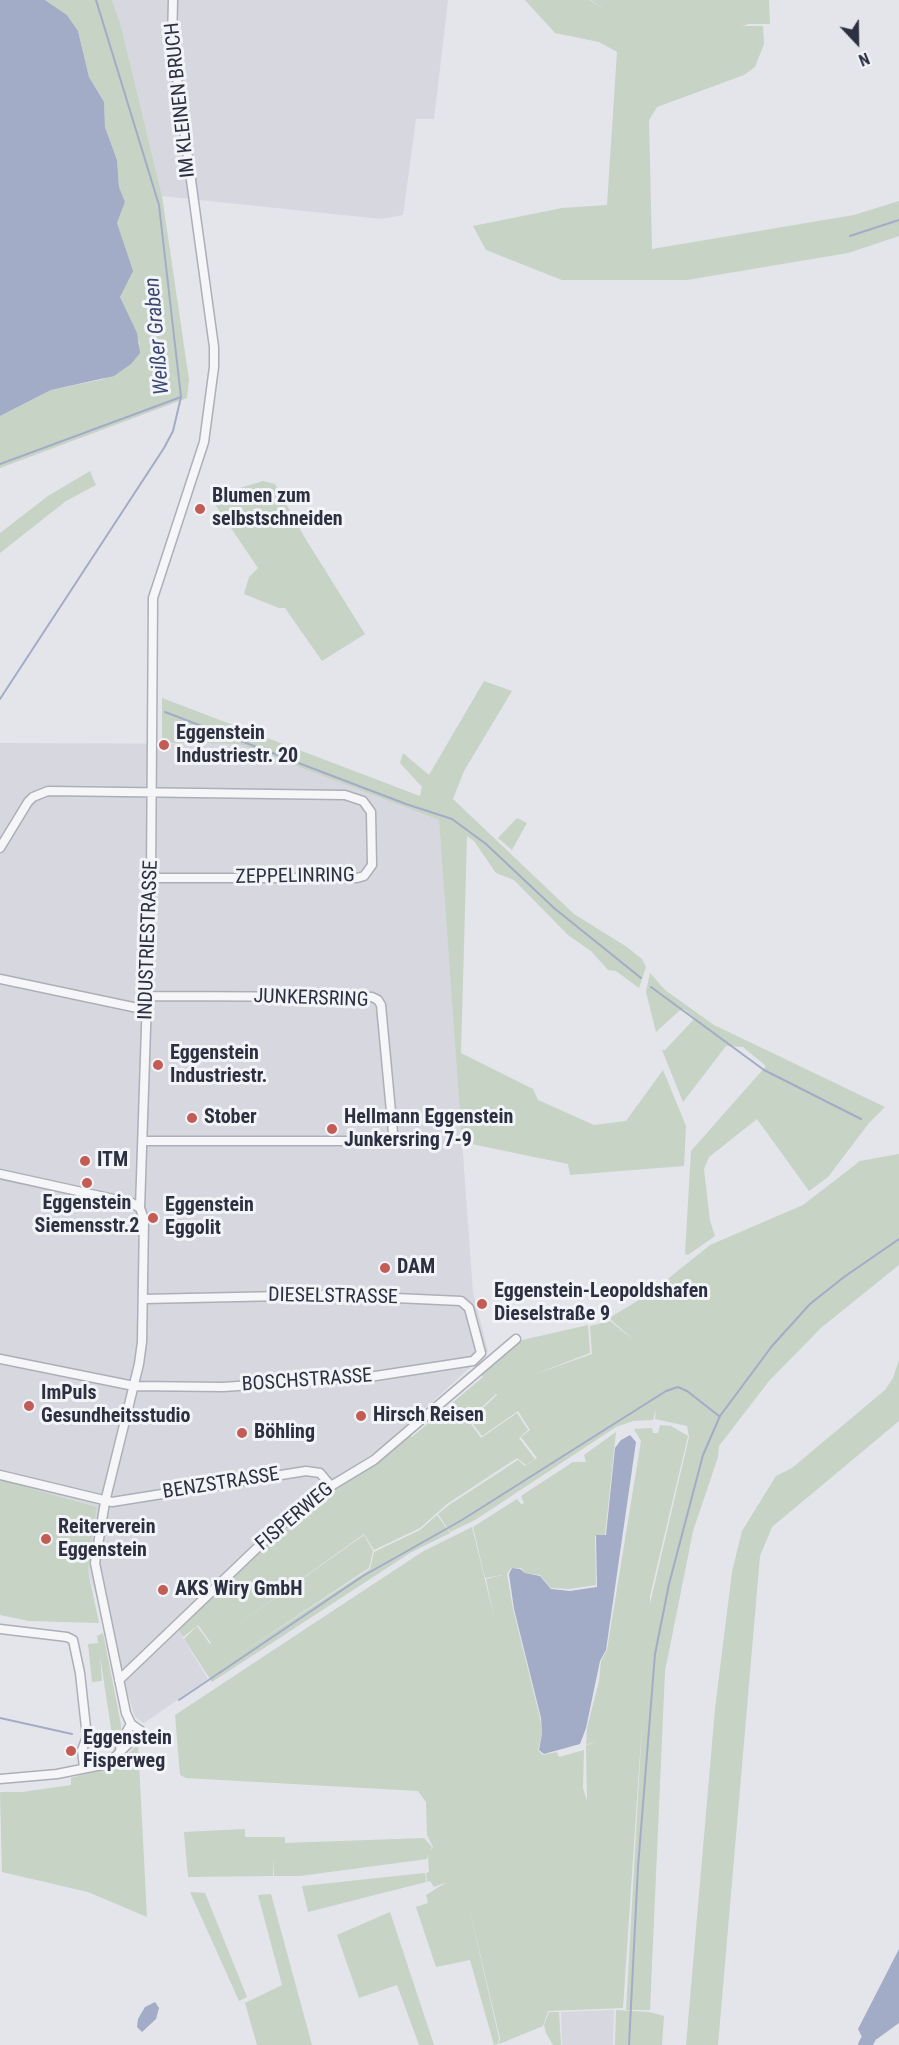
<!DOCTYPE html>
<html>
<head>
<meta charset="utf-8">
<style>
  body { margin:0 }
  #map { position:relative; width:899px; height:2045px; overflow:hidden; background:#e3e5ea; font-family:"Roboto Condensed",sans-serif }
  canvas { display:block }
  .north { position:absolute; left:827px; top:12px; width:60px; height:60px; -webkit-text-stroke:4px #f3f4f8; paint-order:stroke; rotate:158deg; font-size:16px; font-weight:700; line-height:24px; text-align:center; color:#2d3041 }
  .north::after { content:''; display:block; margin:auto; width:21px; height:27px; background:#2d3041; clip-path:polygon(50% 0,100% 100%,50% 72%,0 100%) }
</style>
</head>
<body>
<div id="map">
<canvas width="899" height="2045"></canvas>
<div class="north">N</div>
</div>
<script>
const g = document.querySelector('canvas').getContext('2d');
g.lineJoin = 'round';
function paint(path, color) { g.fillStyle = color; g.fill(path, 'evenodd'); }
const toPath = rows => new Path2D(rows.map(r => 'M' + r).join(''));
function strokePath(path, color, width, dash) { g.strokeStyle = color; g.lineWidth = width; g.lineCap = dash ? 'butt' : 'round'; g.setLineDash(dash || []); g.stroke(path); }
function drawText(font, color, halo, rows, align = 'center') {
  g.font = font + ' "Roboto Condensed",sans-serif'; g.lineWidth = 6; g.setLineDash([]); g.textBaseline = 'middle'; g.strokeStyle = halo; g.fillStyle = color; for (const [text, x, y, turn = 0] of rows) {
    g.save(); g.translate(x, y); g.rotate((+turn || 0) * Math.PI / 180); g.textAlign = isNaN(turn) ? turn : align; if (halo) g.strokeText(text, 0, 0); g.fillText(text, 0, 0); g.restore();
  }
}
paint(toPath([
  [112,0,448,0,434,119,416,119,403,215,381,219,162,196,121,26],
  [0,743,238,744,439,820,473,1293,488,1351,384,1446,319,1488,270,1529,173,1622,208,1679,144,1723,135,1717,88,1571,97,1507,0,1480],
  [614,2010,613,2045,562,2045,561,2012]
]), '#d6d7df');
paint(toPath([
  [45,0,112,0,121,26,162,196,189,380,187,398,0,468,0,416,51,390,104,379,140,344,120,297,124,285,121,236,117,223,125,202,119,187,117,160,105,127,104,102,89,77,78,31,67,15],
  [525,0,590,0,608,12,591,0,769,0,770,24,749,24,742,26,763,26,764,44,755,67,744,75,657,107,649,120,652,249,854,215,899,201,899,236,848,253,687,280,562,280,486,250,473,226,562,208,607,205,617,52,599,42,555,33],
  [90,471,96,485,66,501,0,553,0,533,48,496],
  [263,481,275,484,305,538,365,634,322,661,285,608,279,608,244,594,249,577,258,568,210,497],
  [484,681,512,691,464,771,453,799,574,914,627,947,642,959,646,967,639,988,616,971,608,970,591,951,568,935,514,880,496,873,474,841,467,836,461,1053,533,1089,538,1100,594,1125,626,1121,663,1070,686,1126,684,1166,570,1175,568,1164,462,1142,439,820,238,744,162,743,162,698,420,796,422,787,400,763,403,753,429,775],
  [517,818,527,823,512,850,498,838],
  [650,973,665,990,714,1025,885,1107,869,1123,828,1177,809,1191,757,1119,709,1157,704,1169,710,1221,715,1236,688,1255,685,1254,691,1151,766,1066,743,1047,726,1046,683,1102,662,1050,665,1050,695,1018,684,1009,679,1011,656,1032,646,992],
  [899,1154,899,1265,822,1327,769,1381,719,1446,718,1457,693,1531,665,1671,650,2010,626,2010,643,1709,623,2008,548,2011,543,2026,499,2044,500,2038,465,1890,499,2038,498,2044,494,2045,470,1960,436,1967,416,1907,428,1903,426,1895,447,1882,434,1887,430,1881,427,1882,426,1873,429,1872,428,1855,427,1859,300,1876,274,1876,273,1857,273,1876,188,1877,184,1832,245,1829,245,1837,285,1837,285,1843,424,1838,432,1847,430,1851,433,1847,427,1835,426,1802,418,1791,186,1778,180,1775,175,1715,422,1552,472,1527,494,1617,486,1579,503,1575,485,1578,473,1527,517,1499,521,1504,524,1503,521,1496,573,1462,586,1462,584,1455,616,1432,605,1535,595,1536,596,1585,569,1589,551,1588,540,1575,525,1573,521,1568,511,1568,507,1574,513,1609,540,1718,542,1734,538,1750,543,1755,557,1752,559,1757,584,1750,583,1788,587,1801,586,1746,597,1740,586,1745,587,1728,599,1681,601,1661,607,1650,641,1441,634,1429,652,1428,653,1433,658,1433,660,1425,671,1426,688,1436,650,1596,650,1604,689,1437,687,1426,655,1419,656,1409,653,1420,633,1421,616,1427,475,1520,450,1532,438,1514,449,1505,518,1460,525,1466,537,1458,521,1437,530,1430,518,1411,482,1436,470,1420,497,1395,489,1384,496,1394,468,1420,481,1438,517,1413,528,1430,519,1438,535,1459,526,1465,517,1458,447,1504,420,1528,374,1550,364,1534,215,1641,364,1535,373,1551,369,1568,229,1661,370,1569,374,1552,420,1530,437,1515,450,1533,410,1553,212,1682,184,1639,197,1626,210,1644,211,1643,198,1625,183,1637,177,1628,283,1528,319,1499,387,1455,409,1435,412,1437,483,1377,481,1374,518,1341,588,1325,590,1353,530,1376,592,1354,590,1326,610,1321,636,1342,609,1318,649,1294,710,1245,803,1205,860,1161],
  [899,1360,899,1421,772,1527,760,1556,718,2045,686,2045,715,1709,732,1572,742,1531,776,1476,792,1468,885,1390,893,1378],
  [0,1480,97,1507,88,1571,99,1623,29,1621,0,1615],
  [103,1633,121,1725,121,1735,114,1750,109,1742,112,1735,100,1656,102,1681,92,1682,88,1644,98,1643,97,1636],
  [138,1744,147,1917,88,1892,2,1872,0,1792,22,1792,71,1785,71,1778,118,1764],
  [425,1873,426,1882,308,1912,302,1886],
  [190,1892,205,1893,247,1997,239,2001],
  [271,1894,312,2045,257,2045,245,2003,282,1985,258,1895],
  [390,1912,434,2045,419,2045,397,1985,359,1998,337,1935],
  [616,2010,649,2012,664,2016,662,2045,615,2045],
  [549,2012,559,2012,561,2045,553,2045,546,2033,544,2025]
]), '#c6d3c5');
paint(toPath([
  [0,0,45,0,67,15,78,31,89,77,104,102,105,127,117,160,119,187,125,202,117,223,133,271,120,297,137,333,140,353,131,364,114,376,51,390,0,416],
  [630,1435,636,1442,606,1650,600,1661,586,1728,580,1744,544,1754,539,1750,542,1734,541,1718,514,1609,509,1574,512,1568,520,1569,525,1573,540,1576,551,1589,570,1591,597,1587,596,1535,606,1535,615,1448,621,1440],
  [899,1949,899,2023,877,2039,867,2039,862,2037,858,2029],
  [155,2002,159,2008,156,2019,142,2032,137,2027,138,2019,145,2007]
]), '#a2acc7');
strokePath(toPath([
  [850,236,899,220],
  [0,464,181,397],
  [0,699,164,448,173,431,181,397,159,205,96,0],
  [165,712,406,804,452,819,486,844,554,908,641,978],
  [651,987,764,1070,861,1119],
  [179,1700,363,1576,462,1520,666,1391,678,1387,687,1391,719,1416],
  [0,1718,72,1734],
  [629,2045,638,1867,655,1654,669,1584,703,1455,720,1416,772,1346,810,1304,844,1277,899,1239]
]), '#a2acc7', 2);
strokePath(toPath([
  [865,2045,877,2023]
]), '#a2acc7', 14);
const minor = toPath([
  [0,848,28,802,33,797,48,791,345,795,363,801,371,812,372,865,364,876,357,878,151,878],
  [0,979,147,1010],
  [145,1141,385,1141,391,1138,393,1133,381,1005,378,1000,372,997,147,996],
  [0,1174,132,1203,140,1208],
  [0,1359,134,1386,223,1387,369,1377,473,1361,481,1353,469,1308,461,1301,330,1295,143,1299],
  [0,1475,112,1502,306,1471,320,1473,331,1486],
  [0,1629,67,1637,73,1640,80,1673,87,1737,82,1750,84,1768],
  [119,1680,280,1526,331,1486,374,1460,516,1339],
  [120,1752,121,1742,131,1724],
  [0,1779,57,1774,102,1765,115,1757,141,1731,131,1724,126,1713,95,1563,105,1502,139,1364,142,1342,144,1219,140,1208,151,878,153,598,204,442,214,367,214,347,172,42,173,0]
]);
strokePath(minor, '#acafb7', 11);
strokePath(minor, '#f6f6f9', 8);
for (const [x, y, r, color] of [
  [200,509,6,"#c35c55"],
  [164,745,6,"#c35c55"],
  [158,1065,6,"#c35c55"],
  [192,1118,6,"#c35c55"],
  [332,1129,6,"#c35c55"],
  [85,1161,6,"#c35c55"],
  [87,1183,6,"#c35c55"],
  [153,1218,6,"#c35c55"],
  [385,1268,6,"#c35c55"],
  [482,1304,6,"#c35c55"],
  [29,1406,6,"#c35c55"],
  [361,1416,6,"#c35c55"],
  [242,1433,6,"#c35c55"],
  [46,1539,6,"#c35c55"],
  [163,1590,6,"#c35c55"],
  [71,1751,6,"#c35c55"]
]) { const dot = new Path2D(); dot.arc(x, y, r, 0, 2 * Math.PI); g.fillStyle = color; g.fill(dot); strokePath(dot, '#f3f4f8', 2); }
drawText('20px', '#2d3041', '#f3f4f8', [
  ["IM KLEINEN BRUCH",181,100,-96],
  ["ZEPPELINRING",295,877,-1],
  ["INDUSTRIESTRASSE",149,940,-88],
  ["JUNKERSRING",311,999,2],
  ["DIESELSTRASSE",333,1297,1],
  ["BOSCHSTRASSE",307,1381,-4],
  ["BENZSTRASSE",221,1484,-9],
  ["FISPERWEG",295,1517,-40]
]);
drawText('bold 20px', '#2d3041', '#f3f4f8', [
  ["Blumen zum",212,497],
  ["selbstschneiden",212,520],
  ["Eggenstein",176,734],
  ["Industriestr. 20",176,757],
  ["Eggenstein",170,1054],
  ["Industriestr.",170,1077],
  ["Stober",204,1118],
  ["Hellmann Eggenstein",344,1118],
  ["Junkersring 7-9",344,1141],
  ["ITM",97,1161],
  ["Eggenstein",87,1204,"center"],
  ["Siemensstr.2",87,1227,"center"],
  ["Eggenstein",165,1206],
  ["Eggolit",165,1229],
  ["DAM",397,1268],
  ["Eggenstein-Leopoldshafen",494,1292],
  ["Dieselstraße 9",494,1315],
  ["ImPuls",41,1394],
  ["Gesundheitsstudio",41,1417],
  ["Hirsch Reisen",373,1416],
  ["Böhling",254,1433],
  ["Reiterverein",58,1528],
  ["Eggenstein",58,1551],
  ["AKS Wiry GmbH",175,1590],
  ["Eggenstein",83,1739],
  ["Fisperweg",83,1762]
], 'left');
drawText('italic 21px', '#3a4771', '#f3f4f8', [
  ["Weißer Graben",158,336,-95]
]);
</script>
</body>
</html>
